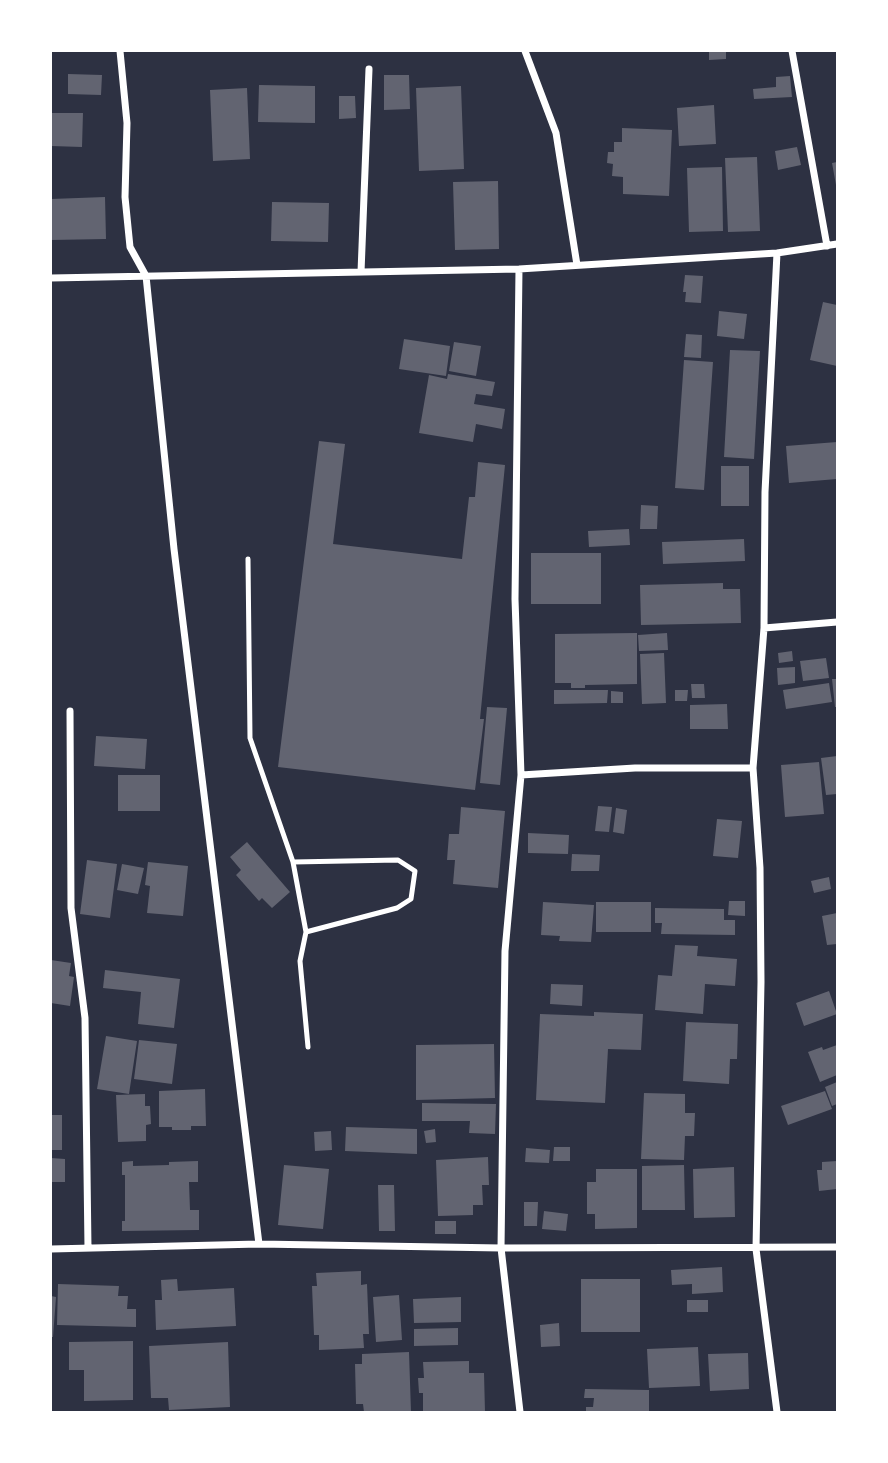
<!DOCTYPE html>
<html>
<head>
<meta charset="utf-8">
<style>
  body { margin:0 }
  #map { position:relative; width:888px; height:1463px; overflow:hidden; background:#2d3142; font-family:"Exo 2",sans-serif }
  canvas { display:block }
  .frame { position:absolute; inset:0; border:52px solid #fff; pointer-events:none }
</style>
</head>
<body>
<div id="map">
<canvas width="888" height="1463"></canvas>
<div class="frame"></div>
</div>
<script>
const g = document.querySelector('canvas').getContext('2d');
g.lineJoin = 'round';
function paint(path, color) { g.fillStyle = color; g.fill(path, 'evenodd'); }
const toPath = rows => new Path2D(rows.map(r => 'M' + r).join(''));
function strokePath(path, color, width, dash) { g.strokeStyle = color; g.lineWidth = width; g.lineCap = dash ? 'butt' : 'round'; g.setLineDash(dash || []); g.stroke(path); }
paint(toPath([
  [709,51,726,51,726,59,709,60],
  [68,74,102,75,101,95,68,94],
  [384,75,409,75,410,109,384,110],
  [790,76,792,97,754,99,753,89,776,87,776,77],
  [259,85,315,86,315,123,258,122],
  [461,86,464,169,419,171,416,88],
  [247,88,250,159,213,161,210,90],
  [339,96,355,96,356,118,339,119],
  [714,105,716,144,679,146,677,108],
  [51,113,83,113,82,147,51,146],
  [622,128,672,130,669,196,623,194,623,177,612,176,613,164,607,163,608,152,614,152,614,142,622,142],
  [797,147,801,165,778,170,775,151],
  [757,157,760,231,728,232,725,158],
  [837,162,837,185,836,185,832,163],
  [722,167,723,231,689,232,687,168],
  [498,181,499,249,455,250,453,182],
  [105,197,106,239,51,240,51,199],
  [272,202,329,203,328,242,271,241],
  [685,275,703,276,701,303,685,302,686,292,683,292],
  [823,302,837,305,837,366,810,360],
  [719,311,747,314,744,339,717,336],
  [686,334,702,335,701,358,684,357],
  [404,339,450,346,446,376,399,369],
  [454,342,481,346,476,376,449,371],
  [730,350,760,351,754,459,724,457],
  [684,360,713,362,704,490,675,488],
  [448,374,495,382,492,396,476,394,474,404,505,409,502,429,476,424,473,442,419,433,429,375,447,379],
  [319,441,345,444,333,544,462,559,469,497,475,497,478,462,505,465,480,719,484,719,475,790,278,767],
  [837,442,837,479,789,483,786,446],
  [721,466,749,466,749,506,721,506],
  [641,505,658,506,657,529,640,529],
  [629,529,630,545,589,547,588,531],
  [744,539,745,561,663,564,662,542],
  [531,553,601,553,601,604,531,604],
  [723,583,723,589,740,589,741,623,641,625,640,585],
  [637,633,637,684,585,685,585,688,571,688,571,683,555,683,555,634],
  [667,633,668,650,639,651,638,635],
  [792,651,793,661,779,663,778,653],
  [664,653,666,703,642,704,640,654],
  [826,658,829,678,803,681,800,661],
  [795,667,795,683,778,685,777,668],
  [832,679,837,679,837,707,835,707],
  [829,683,832,702,786,709,783,690],
  [691,684,704,684,705,698,692,698],
  [554,690,608,690,607,703,554,704],
  [675,690,688,690,687,701,675,701],
  [611,691,623,692,623,703,611,703],
  [727,704,728,729,690,729,690,705],
  [487,707,507,708,500,785,480,783],
  [96,736,147,739,145,769,94,766],
  [837,756,837,794,826,795,821,758],
  [819,762,824,814,785,817,781,765],
  [118,775,160,775,160,811,118,811],
  [598,806,612,807,609,832,595,831],
  [461,807,505,811,498,888,453,884,455,860,447,860,449,834,459,834],
  [616,808,627,810,624,834,613,832],
  [717,819,742,821,738,858,713,856],
  [528,833,569,835,568,854,528,853],
  [247,842,290,892,272,908,262,898,259,901,236,875,241,870,230,857],
  [572,854,600,855,599,871,571,871],
  [87,860,117,864,110,918,80,914],
  [148,862,188,866,183,916,147,913,150,886,145,885],
  [122,864,144,868,138,894,117,890],
  [829,877,831,889,814,893,811,881],
  [729,901,745,901,745,916,728,915],
  [543,902,594,905,591,942,559,941,560,936,541,935],
  [596,902,651,902,651,932,596,932],
  [655,908,724,909,724,920,735,920,735,935,661,934,662,923,655,923],
  [837,913,837,944,827,945,822,916],
  [675,945,698,946,697,956,737,959,735,986,705,984,703,1014,655,1010,658,975,672,976],
  [51,960,71,963,69,976,74,977,70,1006,51,1003],
  [105,970,180,979,174,1028,138,1024,141,992,103,988],
  [551,984,583,985,582,1006,550,1004],
  [829,991,837,1014,804,1026,796,1003],
  [594,1012,643,1014,641,1050,608,1049,605,1103,536,1100,540,1014,594,1016],
  [686,1022,738,1024,737,1059,730,1059,729,1084,683,1081],
  [106,1036,137,1041,129,1094,97,1089],
  [139,1040,177,1044,172,1084,134,1079],
  [494,1044,495,1098,416,1100,416,1045],
  [837,1045,837,1075,820,1082,808,1052,822,1047,823,1050],
  [837,1082,837,1104,832,1106,825,1087],
  [205,1089,206,1126,191,1126,191,1130,172,1130,172,1127,159,1127,159,1091],
  [825,1091,832,1109,788,1125,781,1106],
  [644,1093,685,1094,685,1113,695,1113,694,1136,685,1136,684,1160,641,1159],
  [145,1094,145,1106,150,1106,151,1124,146,1125,146,1141,118,1142,116,1095],
  [422,1103,496,1104,495,1134,469,1133,470,1121,422,1121],
  [51,1115,62,1115,62,1150,51,1150],
  [346,1127,417,1129,417,1154,345,1151],
  [435,1129,436,1142,426,1143,424,1131],
  [331,1131,332,1150,315,1151,314,1132],
  [554,1147,570,1147,570,1161,553,1161],
  [526,1148,550,1150,549,1163,525,1162],
  [488,1157,489,1185,482,1185,483,1205,473,1205,473,1215,438,1216,436,1160],
  [51,1158,65,1159,65,1182,51,1182],
  [133,1161,133,1166,169,1165,169,1162,198,1161,198,1182,189,1182,190,1210,199,1210,199,1230,122,1231,122,1221,125,1221,125,1175,122,1175,122,1162],
  [837,1161,837,1189,819,1191,817,1170,822,1170,822,1162],
  [284,1165,329,1169,323,1229,278,1225],
  [684,1165,685,1210,642,1210,642,1166],
  [734,1167,735,1217,694,1218,693,1169],
  [596,1169,637,1169,637,1228,595,1229,595,1214,587,1214,587,1182,596,1182],
  [378,1185,394,1185,395,1231,379,1231],
  [524,1202,538,1202,537,1226,524,1226],
  [544,1211,568,1214,566,1231,542,1229],
  [435,1221,456,1221,456,1234,435,1234],
  [722,1267,723,1292,692,1294,692,1284,672,1285,671,1270],
  [361,1271,361,1285,367,1284,369,1334,363,1334,364,1348,319,1350,319,1335,314,1335,312,1286,317,1286,316,1273],
  [177,1279,178,1291,234,1288,236,1326,156,1330,155,1300,162,1300,161,1280],
  [581,1279,640,1279,640,1332,581,1332],
  [58,1284,119,1286,118,1296,128,1296,127,1309,136,1309,136,1327,57,1325],
  [399,1295,402,1340,376,1342,373,1297],
  [51,1296,56,1297,53,1337,51,1337],
  [461,1297,461,1322,414,1323,413,1299],
  [687,1300,708,1300,708,1312,687,1312],
  [559,1323,560,1346,541,1347,540,1325],
  [458,1328,458,1345,414,1346,414,1329],
  [133,1341,133,1400,84,1401,84,1370,69,1370,69,1342],
  [228,1342,230,1407,169,1410,168,1398,151,1398,149,1346],
  [698,1347,700,1386,649,1388,647,1349],
  [409,1352,411,1412,364,1412,363,1404,356,1404,355,1364,362,1364,362,1354],
  [748,1353,749,1389,710,1391,708,1354],
  [469,1361,469,1373,484,1373,485,1412,423,1412,423,1393,419,1393,418,1378,424,1378,423,1362],
  [585,1389,649,1390,649,1412,586,1412,586,1407,593,1407,594,1398,584,1398]
]), '#626471');
strokePath(toPath([
  [248,559,250,738,293,862,306,932,300,961,308,1047],
  [293,862,398,860,415,871,411,899,397,908,306,932]
]), '#fff', 5);
strokePath(toPath([
  [120,51,127,123,125,197,130,247,146,276,174,549,259,1244],
  [525,51,556,133,577,265],
  [792,51,827,246],
  [519,269,515,599,521,775,505,951,501,1248,520,1412],
  [361,272,369,69],
  [51,278,519,269,777,253,837,244],
  [764,628,765,492,777,253],
  [70,711,71,908,85,1018,88,1248],
  [521,775,635,768,753,768],
  [51,1249,259,1244,501,1248,837,1247],
  [777,1412,756,1249,761,982,760,868,753,768,764,628,837,622]
]), '#fff', 7);
</script>
</body>
</html>
